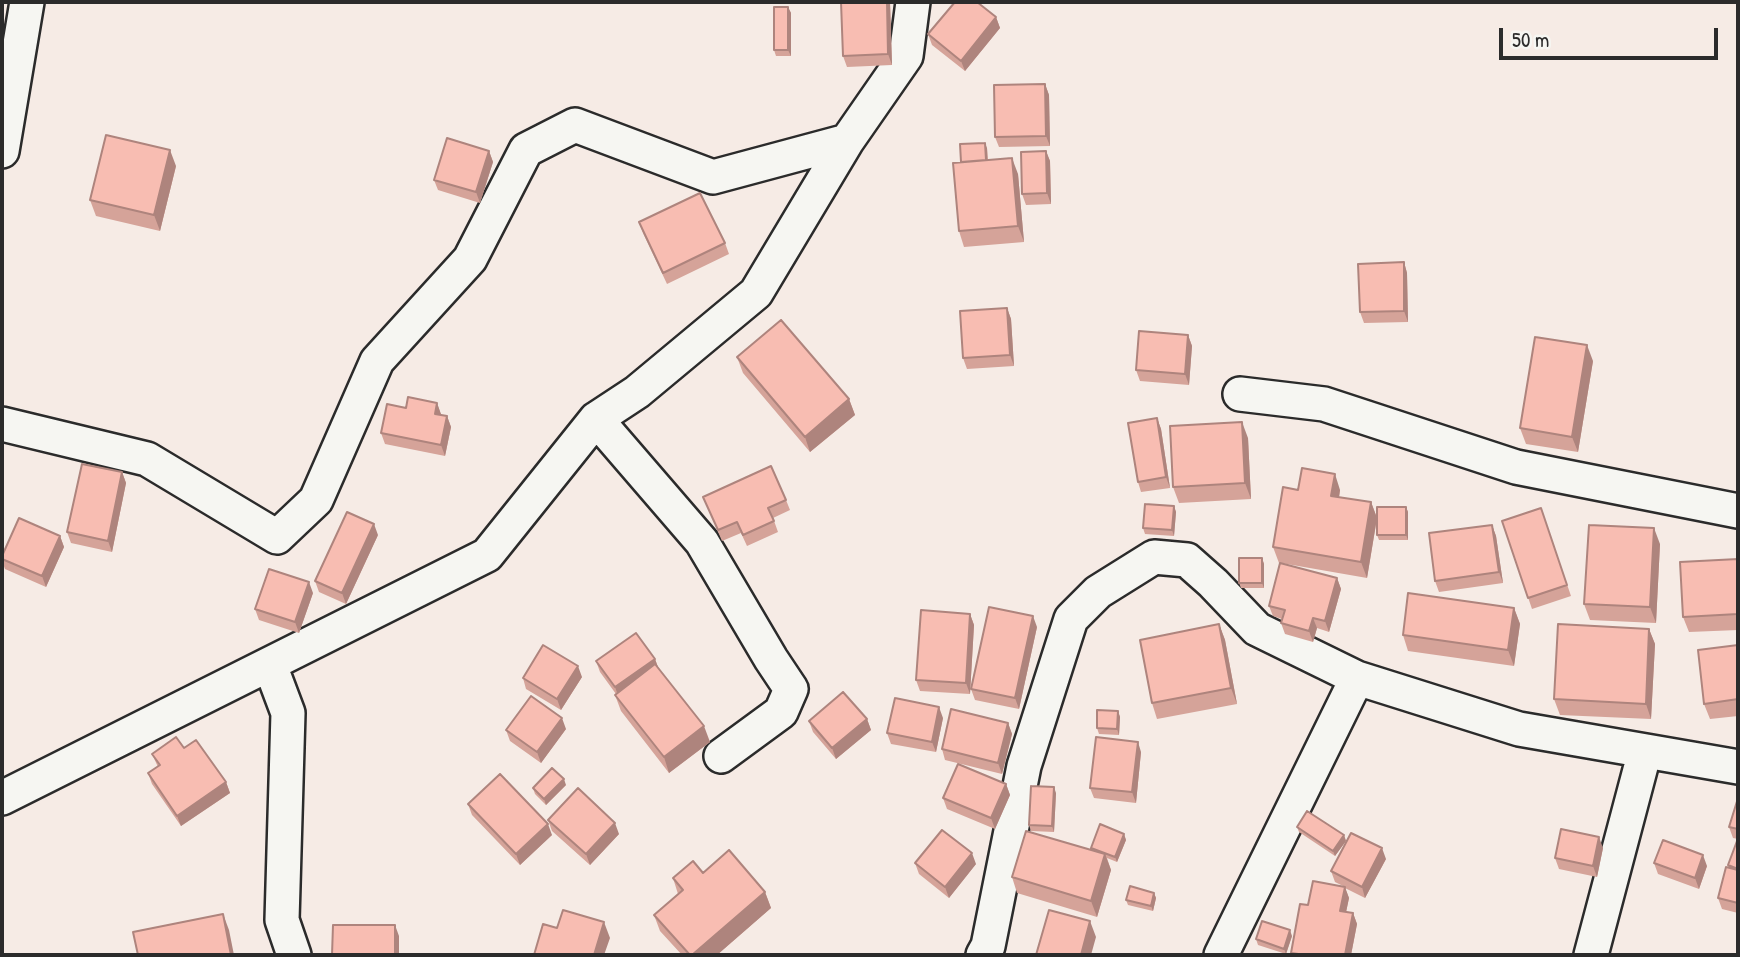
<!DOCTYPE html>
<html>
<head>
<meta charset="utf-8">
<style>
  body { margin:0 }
  #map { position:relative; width:1740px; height:957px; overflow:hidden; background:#f6ebe5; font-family:"Patrick Hand",sans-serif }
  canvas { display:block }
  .frame { position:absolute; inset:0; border:4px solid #2b2b2b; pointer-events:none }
  .scale { position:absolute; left:1499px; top:28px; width:219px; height:32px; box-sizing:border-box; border:4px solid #2b2b2b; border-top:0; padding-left:9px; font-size:21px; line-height:24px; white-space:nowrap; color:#2b2b2b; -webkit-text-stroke:5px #f6f6f2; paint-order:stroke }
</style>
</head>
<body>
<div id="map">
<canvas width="1740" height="957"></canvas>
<div class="frame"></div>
<div class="scale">50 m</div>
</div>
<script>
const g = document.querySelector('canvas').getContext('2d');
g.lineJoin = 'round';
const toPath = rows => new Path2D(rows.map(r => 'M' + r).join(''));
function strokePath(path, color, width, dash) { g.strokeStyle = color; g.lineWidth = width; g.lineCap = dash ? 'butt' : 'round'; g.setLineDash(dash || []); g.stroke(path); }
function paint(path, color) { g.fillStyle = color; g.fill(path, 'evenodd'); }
const minor = toPath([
  [2,151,27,2],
  [1240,394,1324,404,1516,467,1738,511],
  [596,419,702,542,771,659,791,689,781,712,721,756],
  [2,424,147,459,277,537,316,500,377,361,470,259,526,150,575,125,713,177,847,141],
  [270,665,288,713,282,920,294,955],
  [2,798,487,555,596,419,637,392,756,293,847,141,906,56,913,2],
  [983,955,988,946,1024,766,1071,619,1098,592,1154,557,1187,560,1213,583,1257,629,1357,678,1519,729,1738,767],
  [1221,955,1357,678],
  [1591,955,1645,751]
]);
strokePath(minor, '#2b2b2b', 38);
strokePath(minor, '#f6f6f2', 33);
paint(toPath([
  [890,2,892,65,847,67,843,56],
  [788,7,791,13,791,56,776,56,774,50],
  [996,17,1000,28,965,71,932,45,928,34],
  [1045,84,1049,95,1050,146,999,147,995,137],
  [987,148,988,160,1018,174,1024,242,964,247,959,231,961,162],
  [489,151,493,162,480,203,438,190,434,180],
  [1046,151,1050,161,1051,204,1026,205,1022,194],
  [176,166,160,231,96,216,90,200],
  [639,222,725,243,729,254,667,284,643,233],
  [1404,262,1407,273,1408,322,1364,323,1360,312],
  [1007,308,1011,319,1014,366,967,369,963,358],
  [1188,335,1192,346,1189,385,1140,381,1136,370],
  [737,357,849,399,855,415,810,452,743,373],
  [1593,361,1578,452,1526,444,1520,428],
  [437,403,441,415,447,416,451,427,445,456,385,444,381,433,406,408],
  [1157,418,1161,429,1170,488,1141,492,1138,482],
  [1248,438,1251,499,1179,503,1173,487],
  [122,472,126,483,112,552,71,543,67,532],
  [1298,490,1340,490,1339,497,1371,502,1377,518,1367,578,1281,563,1337,578,1341,589,1329,632,1317,628,1313,642,1285,634,1281,623,1282,619,1273,616,1269,606,1280,563,1279,563,1273,547],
  [703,497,786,500,790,510,773,518,778,532,747,546,741,533,722,541],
  [1174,506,1176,512,1174,536,1145,534,1143,528],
  [1406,507,1408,512,1408,540,1379,540,1377,535],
  [1541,508,1571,596,1532,609,1502,521],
  [1492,525,1496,536,1503,583,1439,592,1435,581],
  [378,535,346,604,319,592,315,581],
  [60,536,64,547,46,587,5,569,2,561,2,556],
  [1660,544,1656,623,1590,620,1584,604],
  [1262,558,1264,564,1264,588,1241,588,1239,583],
  [1738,559,1738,630,1689,632,1683,617],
  [313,593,299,633,259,620,255,609],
  [1514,608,1520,624,1514,666,1408,651,1403,635],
  [970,614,974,625,970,694,920,691,916,680],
  [1219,624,1225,640,1237,704,1157,719,1152,703],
  [1037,627,1019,709,975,700,971,689],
  [1649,629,1655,644,1651,719,1560,715,1554,699],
  [1738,645,1738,716,1710,719,1704,704],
  [655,659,658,667,710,742,669,773,621,711,615,695,616,694,600,672,596,661],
  [582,677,561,710,526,689,523,678],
  [1118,711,1120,717,1119,735,1099,734,1097,728],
  [943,718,936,752,891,744,887,733],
  [867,719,871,730,836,759,813,732,809,721],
  [1008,723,1012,734,1002,774,945,760,942,749],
  [566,729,541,763,510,741,506,730],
  [184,748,226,782,230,793,181,826,152,784,148,773,158,767,152,754],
  [1141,752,1136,803,1094,798,1090,788],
  [1006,784,1010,795,995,829,947,809,943,798],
  [566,785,546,805,535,794,533,788],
  [1056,793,1054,832,1031,831,1029,825],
  [1738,798,1738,839,1733,838,1729,827],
  [468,804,552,835,520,865,472,815],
  [548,820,619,834,590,865,552,831],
  [1297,827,1344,835,1346,841,1335,856,1299,832],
  [1124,834,1126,840,1117,862,1107,858,1111,870,1097,917,1017,893,1012,877,1092,850,1091,848],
  [1738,841,1738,913,1722,909,1718,898,1729,868,1728,865],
  [1603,848,1597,877,1559,869,1555,858],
  [1386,859,1365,898,1345,888,1349,898,1346,912,1353,913,1357,924,1351,955,1292,955,1291,953,1308,905,1343,886,1335,882,1331,871],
  [915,863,976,864,949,898,919,874],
  [1654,863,1707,866,1699,889,1658,874],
  [703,873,765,892,771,908,717,955,682,955,660,931,654,915,678,894,673,878],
  [1154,893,1156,898,1153,911,1128,905,1126,900],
  [1292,936,1286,954,1258,945,1256,939]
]), '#d5a399');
paint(toPath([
  [887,2,890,2,892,65,888,54],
  [788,7,791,13,791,56,788,50],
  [996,17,1000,28,965,71,961,61],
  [1045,84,1049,95,1050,146,1046,136],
  [985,143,987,148,988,172,986,166],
  [170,150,176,166,160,231,154,215],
  [489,151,493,162,480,203,476,192],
  [1046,151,1050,161,1051,204,1047,193],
  [1012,158,1018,174,1024,242,1018,226],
  [1404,262,1407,273,1408,322,1404,311],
  [1007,308,1011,319,1014,366,1010,355],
  [1188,335,1192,346,1189,385,1185,374],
  [1587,345,1593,361,1578,452,1572,437],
  [849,399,855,415,810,452,805,437],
  [437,403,441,414,439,425,435,414],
  [447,416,451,427,445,456,441,445],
  [1157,418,1161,429,1170,488,1166,477],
  [1242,422,1248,438,1251,499,1245,483],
  [122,472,126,483,112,552,108,541],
  [1335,474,1340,490,1337,511,1331,496],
  [1371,502,1377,518,1367,578,1361,562],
  [1174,506,1176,512,1174,536,1172,530],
  [1406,507,1408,512,1408,540,1406,535],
  [374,524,378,535,346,604,342,593],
  [1492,525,1496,536,1503,583,1499,572],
  [1654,528,1660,544,1656,623,1650,607],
  [60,536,64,547,46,587,42,576],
  [1262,558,1264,564,1264,588,1262,583],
  [1337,578,1341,589,1329,632,1325,621],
  [309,582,313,593,299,633,295,622],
  [1514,608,1520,624,1514,666,1508,650],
  [970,614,974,625,970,694,966,683],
  [1033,616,1037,627,1019,709,1015,698],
  [1313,618,1317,628,1313,642,1309,631],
  [1219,624,1225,640,1237,704,1231,688],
  [1649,629,1655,644,1651,719,1646,704],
  [655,659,659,670,619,698,615,687],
  [578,666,582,677,561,710,557,699],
  [939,707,943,718,936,752,932,742],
  [1118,711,1120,717,1119,735,1117,729],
  [562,718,566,729,541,763,537,752],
  [867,719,871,730,836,759,832,748],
  [1008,723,1012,734,1002,774,998,763],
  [704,726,710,742,669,773,664,757],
  [1138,742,1141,752,1136,803,1132,792],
  [564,779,566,785,546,805,544,799],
  [226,782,230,793,181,826,177,816],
  [1006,784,1010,795,995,829,991,818],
  [1054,787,1056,793,1054,832,1052,826],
  [615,823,619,834,590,865,586,854],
  [548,824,552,835,520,865,516,854],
  [1124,834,1126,840,1117,862,1115,857],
  [1344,835,1346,841,1335,856,1333,851],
  [1599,837,1603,848,1597,877,1593,866],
  [1382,848,1386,859,1365,898,1362,887],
  [972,853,976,864,949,898,945,887],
  [1105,854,1111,870,1097,917,1091,901],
  [1703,855,1707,866,1699,889,1695,878],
  [1345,887,1349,898,1344,922,1340,911],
  [765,892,771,908,717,955,692,955],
  [1154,893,1156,898,1153,911,1151,906],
  [1353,913,1357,924,1351,955,1345,955],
  [223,914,229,930,234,955,231,955],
  [1090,921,1096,937,1091,955,1081,955],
  [604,922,610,938,604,955,594,955],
  [395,925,399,936,399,955,395,955],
  [1290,930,1292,936,1286,954,1284,949]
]), '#ae847d');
const building = toPath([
  [841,2,887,2,888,54,843,56,841,2],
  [955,2,977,2,996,17,961,61,928,34,955,2],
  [774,7,788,7,788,50,774,50,774,7],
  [1045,84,1046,136,995,137,994,85,1045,84],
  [106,135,170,150,154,215,90,200,106,135],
  [447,138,489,151,476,192,434,180,447,138],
  [985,143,986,160,961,162,960,144,985,143],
  [1046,151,1047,193,1022,194,1021,152,1046,151],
  [1012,158,1018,226,959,231,953,163,1012,158],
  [700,193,725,243,663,273,639,222,700,193],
  [1404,262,1404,311,1360,312,1358,264,1404,262],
  [1007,308,1010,355,963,358,960,311,1007,308],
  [781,320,849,399,805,437,737,357,781,320],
  [1139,331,1188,335,1185,374,1136,370,1139,331],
  [1535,337,1587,345,1572,437,1520,428,1535,337],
  [408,397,437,403,435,414,447,416,441,445,381,433,387,404,406,408,408,397],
  [1157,418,1166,477,1138,482,1128,423,1157,418],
  [1242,422,1245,483,1173,487,1170,426,1242,422],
  [82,464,122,472,108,541,67,532,82,464],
  [771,466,786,500,768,508,774,521,743,535,737,522,718,530,703,497,771,466],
  [1302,468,1335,474,1331,496,1371,502,1361,562,1273,547,1283,487,1298,490,1302,468],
  [1145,504,1174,506,1172,530,1143,528,1145,504],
  [1377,507,1406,507,1406,535,1377,535,1377,507],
  [1541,508,1567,585,1528,598,1502,521,1541,508],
  [347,512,374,524,342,593,315,581,347,512],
  [19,518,60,536,42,576,2,559,2,556,19,518],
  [1492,525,1499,572,1435,581,1429,533,1492,525],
  [1589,525,1654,528,1650,607,1584,604,1589,525],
  [1239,558,1262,558,1262,583,1239,583,1239,558],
  [1738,559,1738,614,1683,617,1680,562,1738,559],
  [1280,563,1337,578,1325,621,1313,618,1309,631,1281,623,1285,610,1269,606,1280,563],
  [269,569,309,582,295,622,255,609,269,569],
  [1408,593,1514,608,1508,650,1403,635,1408,593],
  [989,607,1033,616,1015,698,971,689,989,607],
  [921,610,970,614,966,683,916,680,921,610],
  [1219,624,1231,688,1152,703,1140,640,1219,624],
  [1558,624,1649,629,1646,704,1554,699,1558,624],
  [636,633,655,659,615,687,596,661,636,633],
  [543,645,578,666,557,699,523,678,543,645],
  [1738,645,1738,699,1704,704,1698,650,1738,645],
  [655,664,704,726,664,757,615,695,655,664],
  [843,692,867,719,832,748,809,721,843,692],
  [531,696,562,718,537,752,506,730,531,696],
  [895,698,939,707,932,742,887,733,895,698],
  [951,709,1008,723,998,763,942,749,951,709],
  [1097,710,1118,711,1117,729,1097,728,1097,710],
  [176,737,184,748,196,740,226,782,177,816,148,773,160,765,152,754,176,737],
  [1096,737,1138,742,1132,792,1090,788,1096,737],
  [958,764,1006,784,991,818,943,798,958,764],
  [552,768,564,779,544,799,533,788,552,768],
  [500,774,548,824,516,854,468,804,500,774],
  [1031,786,1054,787,1052,826,1029,825,1031,786],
  [578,788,615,823,586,854,548,820,578,788],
  [1738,798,1738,829,1729,827,1738,798],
  [1307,811,1344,835,1333,851,1297,827,1307,811],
  [1100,824,1124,834,1115,857,1091,848,1100,824],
  [1561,829,1599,837,1593,866,1555,858,1561,829],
  [942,830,972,853,945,887,915,863,942,830],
  [1026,831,1105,854,1091,901,1012,877,1026,831],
  [1351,833,1382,848,1362,887,1331,871,1351,833],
  [1663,840,1703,855,1695,878,1654,863,1663,840],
  [1737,841,1738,841,1738,869,1728,865,1737,841],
  [729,850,765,892,692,955,690,955,654,915,683,890,673,878,693,861,703,873,729,850],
  [1726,867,1738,870,1738,903,1718,898,1726,867],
  [1313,881,1345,887,1340,911,1353,913,1345,955,1306,955,1291,953,1300,904,1308,905,1313,881],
  [1130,886,1154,893,1151,906,1126,900,1130,886],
  [563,910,604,922,594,955,534,955,543,924,557,928,563,910],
  [1049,910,1090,921,1081,955,1036,955,1049,910],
  [223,914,231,955,138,955,133,932,223,914],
  [1262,921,1290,930,1284,949,1256,939,1262,921],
  [333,925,395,925,395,955,332,955,333,925]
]);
paint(building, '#f8bdb2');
strokePath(building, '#ae847d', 2);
</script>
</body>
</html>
